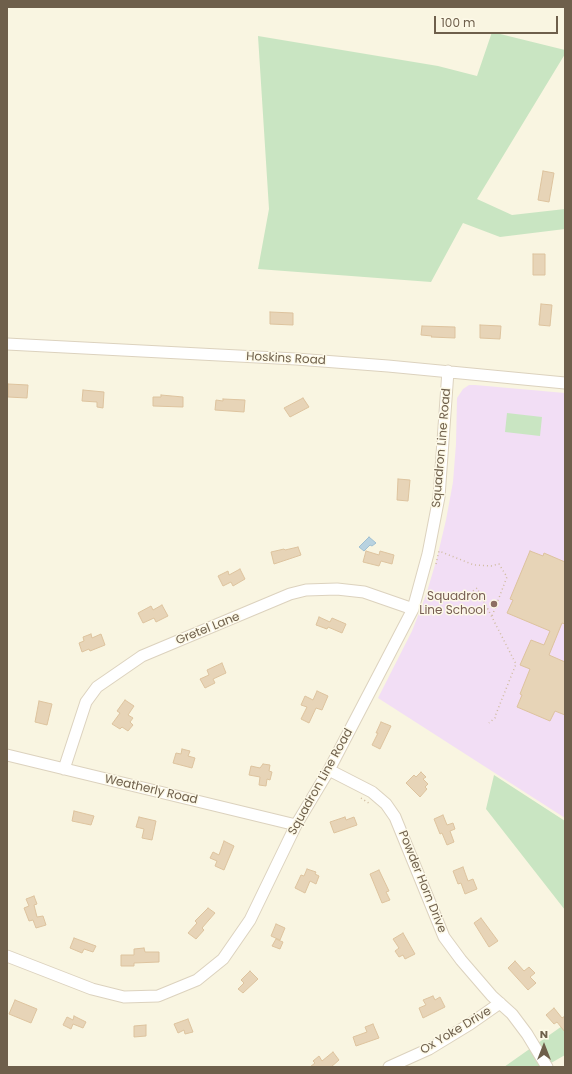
<!DOCTYPE html>
<html>
<head>
<meta charset="utf-8">
<style>
  body { margin:0 }
  #map { position:relative; width:572px; height:1074px; overflow:hidden; background:#f9f5e1; font-family:Poppins,sans-serif }
  canvas { display:block }
  .frame { position:absolute; inset:0; border:8px solid #6e5f4b; pointer-events:none }
  .north { position:absolute; left:524px; top:1026px; width:40px; height:40px; -webkit-text-stroke:3px #fdf9e7; paint-order:stroke; rotate:0deg; font-size:11px; font-weight:700; line-height:16px; text-align:center; color:#6e5f4b }
  .north::after { content:''; display:block; margin:auto; width:14px; height:18px; background:#6e5f4b; clip-path:polygon(50% 0,100% 100%,50% 72%,0 100%) }
  .scale { position:absolute; left:434px; top:16px; width:124px; height:18px; box-sizing:border-box; border:2px solid #6e5f4b; border-top:0; padding-left:5px; font-size:12px; line-height:14px; white-space:nowrap; color:#6e5f4b; -webkit-text-stroke:3px #fdf9e7; paint-order:stroke }
</style>
</head>
<body>
<div id="map">
<canvas width="572" height="1074"></canvas>
<div class="frame"></div>
<div class="north">N</div>
<div class="scale">100 m</div>
</div>
<script>
const g = document.querySelector('canvas').getContext('2d');
g.lineJoin = 'round';
function paint(path, color) { g.fillStyle = color; g.fill(path, 'evenodd'); }
const toPath = rows => new Path2D(rows.map(r => 'M' + r).join(''));
function strokePath(path, color, width, dash) { g.strokeStyle = color; g.lineWidth = width; g.lineCap = dash ? 'butt' : 'round'; g.setLineDash(dash || []); g.stroke(path); }
function drawText(font, color, halo, rows, align = 'center') {
  g.font = font + ' Poppins,sans-serif'; g.lineWidth = 3; g.setLineDash([]); g.textBaseline = 'middle'; g.strokeStyle = halo; g.fillStyle = color; for (const [text, x, y, turn = 0] of rows) {
    g.save(); g.translate(x, y); g.rotate((+turn || 0) * Math.PI / 180); g.textAlign = isNaN(turn) ? turn : align; if (halo) g.strokeText(text, 0, 0); g.fillText(text, 0, 0); g.restore();
  }
}
paint(toPath([
  [469,385,475,385,565,393,565,818,378,698,412,631,426,595,437,558,446,520,453,482,456,444,457,398,463,389]
]), '#f2def5');
paint(toPath([
  [492,32,565,50,565,54,477,199,512,215,565,209,565,229,500,237,463,223,431,282,258,269,269,209,258,36,438,66,477,76],
  [507,413,542,417,540,436,505,432],
  [494,775,565,821,565,910,486,809],
  [565,1024,565,1055,544,1067,504,1067]
]), '#c9e5c2');
const water = toPath([
  [369,537,376,543,372,546,370,545,364,551,359,547,369,537]
]);
paint(water, '#b8d2e0');
strokePath(water, '#a0bfd1', 1);
const building = toPath([
  [543,171,554,173,549,202,538,200,543,171],
  [533,254,545,254,545,275,533,275,533,254],
  [541,304,552,305,550,326,539,325,541,304],
  [270,312,293,313,293,325,270,324,270,312],
  [480,325,501,326,500,339,480,338,480,325],
  [422,326,455,327,455,338,431,337,432,336,421,335,422,326],
  [8,384,28,385,27,398,8,397,8,384],
  [83,390,104,392,103,408,97,407,97,402,82,401,83,390],
  [161,395,183,397,183,407,153,406,153,397,161,397,161,395],
  [303,398,309,407,290,417,284,408,303,398],
  [223,399,245,400,244,412,215,410,216,400,223,401,223,399],
  [398,479,410,480,408,501,397,500,398,479],
  [298,547,301,555,274,564,271,552,284,549,285,550,298,547],
  [366,551,379,555,380,551,394,555,392,564,381,561,379,566,363,562,366,551],
  [530,551,543,556,544,553,565,562,565,624,562,623,549,655,565,662,565,715,555,711,550,721,517,707,522,695,520,694,530,669,520,665,531,640,544,645,550,631,507,613,513,600,510,599,530,551],
  [240,569,245,579,233,586,231,582,223,586,218,576,228,571,229,575,240,569],
  [162,605,168,616,156,622,154,618,143,623,138,613,151,606,153,610,162,605],
  [319,617,330,622,332,618,346,624,342,633,328,627,327,629,316,625,319,617],
  [91,634,92,638,101,634,105,645,90,651,89,649,82,652,79,643,84,641,83,637,91,634],
  [222,663,226,673,213,679,215,683,205,688,200,679,209,675,207,670,222,663],
  [317,691,328,696,322,710,316,708,309,723,301,719,307,707,301,705,305,696,313,700,317,691],
  [125,700,134,706,128,715,133,718,130,722,133,725,128,731,122,727,120,729,112,724,120,713,117,711,125,700],
  [39,701,52,704,47,725,35,722,39,701],
  [381,722,391,726,380,749,372,745,378,733,376,733,381,722],
  [182,749,190,751,188,756,195,758,192,768,173,763,176,753,181,754,182,749],
  [263,764,270,765,269,771,272,772,270,780,267,779,266,786,259,785,260,777,249,775,251,766,260,768,263,764],
  [421,772,426,777,423,779,428,784,425,787,427,789,420,797,406,783,414,775,416,777,421,772],
  [74,811,94,816,91,825,72,821,74,811],
  [443,815,447,825,453,823,455,829,450,831,454,842,447,845,442,833,440,834,434,819,443,815],
  [139,817,156,821,152,840,142,838,144,829,136,827,139,817],
  [345,817,346,820,354,817,357,825,334,833,330,822,345,817],
  [224,841,234,846,224,870,215,866,217,861,210,858,213,852,219,855,224,841],
  [463,867,468,881,473,879,477,889,465,894,461,883,458,884,453,871,463,867],
  [307,869,316,872,315,874,319,876,316,884,310,881,305,893,295,888,301,875,304,876,307,869],
  [379,870,389,891,386,892,390,900,382,903,370,874,379,870],
  [34,896,37,904,34,905,37,917,43,916,46,925,36,928,33,920,29,921,24,908,29,906,26,899,34,896],
  [208,908,215,913,202,928,204,930,196,939,188,933,197,923,195,921,208,908],
  [481,918,498,941,489,947,474,923,481,918],
  [276,924,285,928,280,940,271,936,276,924],
  [403,933,415,954,405,959,403,955,399,957,395,951,399,948,393,939,403,933],
  [74,938,96,946,93,952,84,949,82,953,70,948,74,938],
  [276,939,283,942,280,949,272,946,276,939],
  [144,948,145,952,159,952,159,962,134,963,134,966,121,966,121,955,134,955,134,949,144,948],
  [515,961,524,971,529,967,535,973,530,977,536,983,528,990,508,968,515,961],
  [250,971,258,979,243,993,238,989,244,983,241,980,250,971],
  [433,996,435,1000,440,997,445,1007,423,1018,419,1008,426,1005,423,1000,433,996],
  [15,1000,37,1009,31,1023,9,1014,15,1000],
  [554,1008,562,1018,565,1016,565,1032,557,1022,554,1024,546,1015,554,1008],
  [74,1016,86,1022,83,1028,73,1024,71,1029,63,1025,67,1017,73,1020,74,1016],
  [188,1019,193,1032,185,1034,184,1030,178,1033,174,1024,188,1019],
  [373,1024,379,1038,356,1046,353,1037,367,1032,365,1027,373,1024],
  [146,1025,146,1036,134,1037,134,1026,146,1025],
  [333,1052,339,1060,331,1067,310,1067,315,1063,313,1061,319,1056,322,1061,333,1052]
]);
paint(building, '#e7d4b7');
strokePath(building, '#ddc39e', 1);
const minor = toPath([
  [7,344,296,359,388,366,565,383],
  [7,755,296,825],
  [64,769,86,702,97,687,142,656,290,594,306,590,337,589,364,592,413,609],
  [329,770,372,792,386,804,395,817,444,937,461,960,492,996,512,1014,527,1034,547,1067],
  [7,956,92,989,124,997,158,996,197,980,223,959,250,920,296,825,329,770,413,609,428,554,439,497,448,371],
  [389,1067,429,1049,470,1024,500,1003]
]);
strokePath(minor, '#dcd2be', 13);
strokePath(toPath([
  [436,564,439,551,474,565,491,566,499,564,507,577,492,616],
  [473,591,477,588,516,664,496,714,496,717,489,723],
  [361,798,370,804]
]), '#d0bca0', 1.5, [1, 3]);
strokePath(minor, '#fff', 11);
for (const [x, y, r, color] of [
  [494,604,4,"#8d6e63"]
]) { const dot = new Path2D(); dot.arc(x, y, r, 0, 2 * Math.PI); g.fillStyle = color; g.fill(dot); strokePath(dot, '#fdf9e7', 1.5); }
drawText('12px', '#6e5f4b', '#fdf9e7', [
  ["Hoskins Road",286,359,3],
  ["Squadron Line Road",442,448,-85],
  ["Gretel Lane",208,629,-22],
  ["Squadron Line Road",321,782,-61],
  ["Weatherly Road",151,790,13],
  ["Powder Horn Drive",422,882,68],
  ["Ox Yoke Drive",456,1031,-31]
]);
drawText('12px', '#785e54', '#fdf9e7', [
  ["Squadron",486,597],
  ["Line School",486,611]
], 'right');
</script>
</body>
</html>
